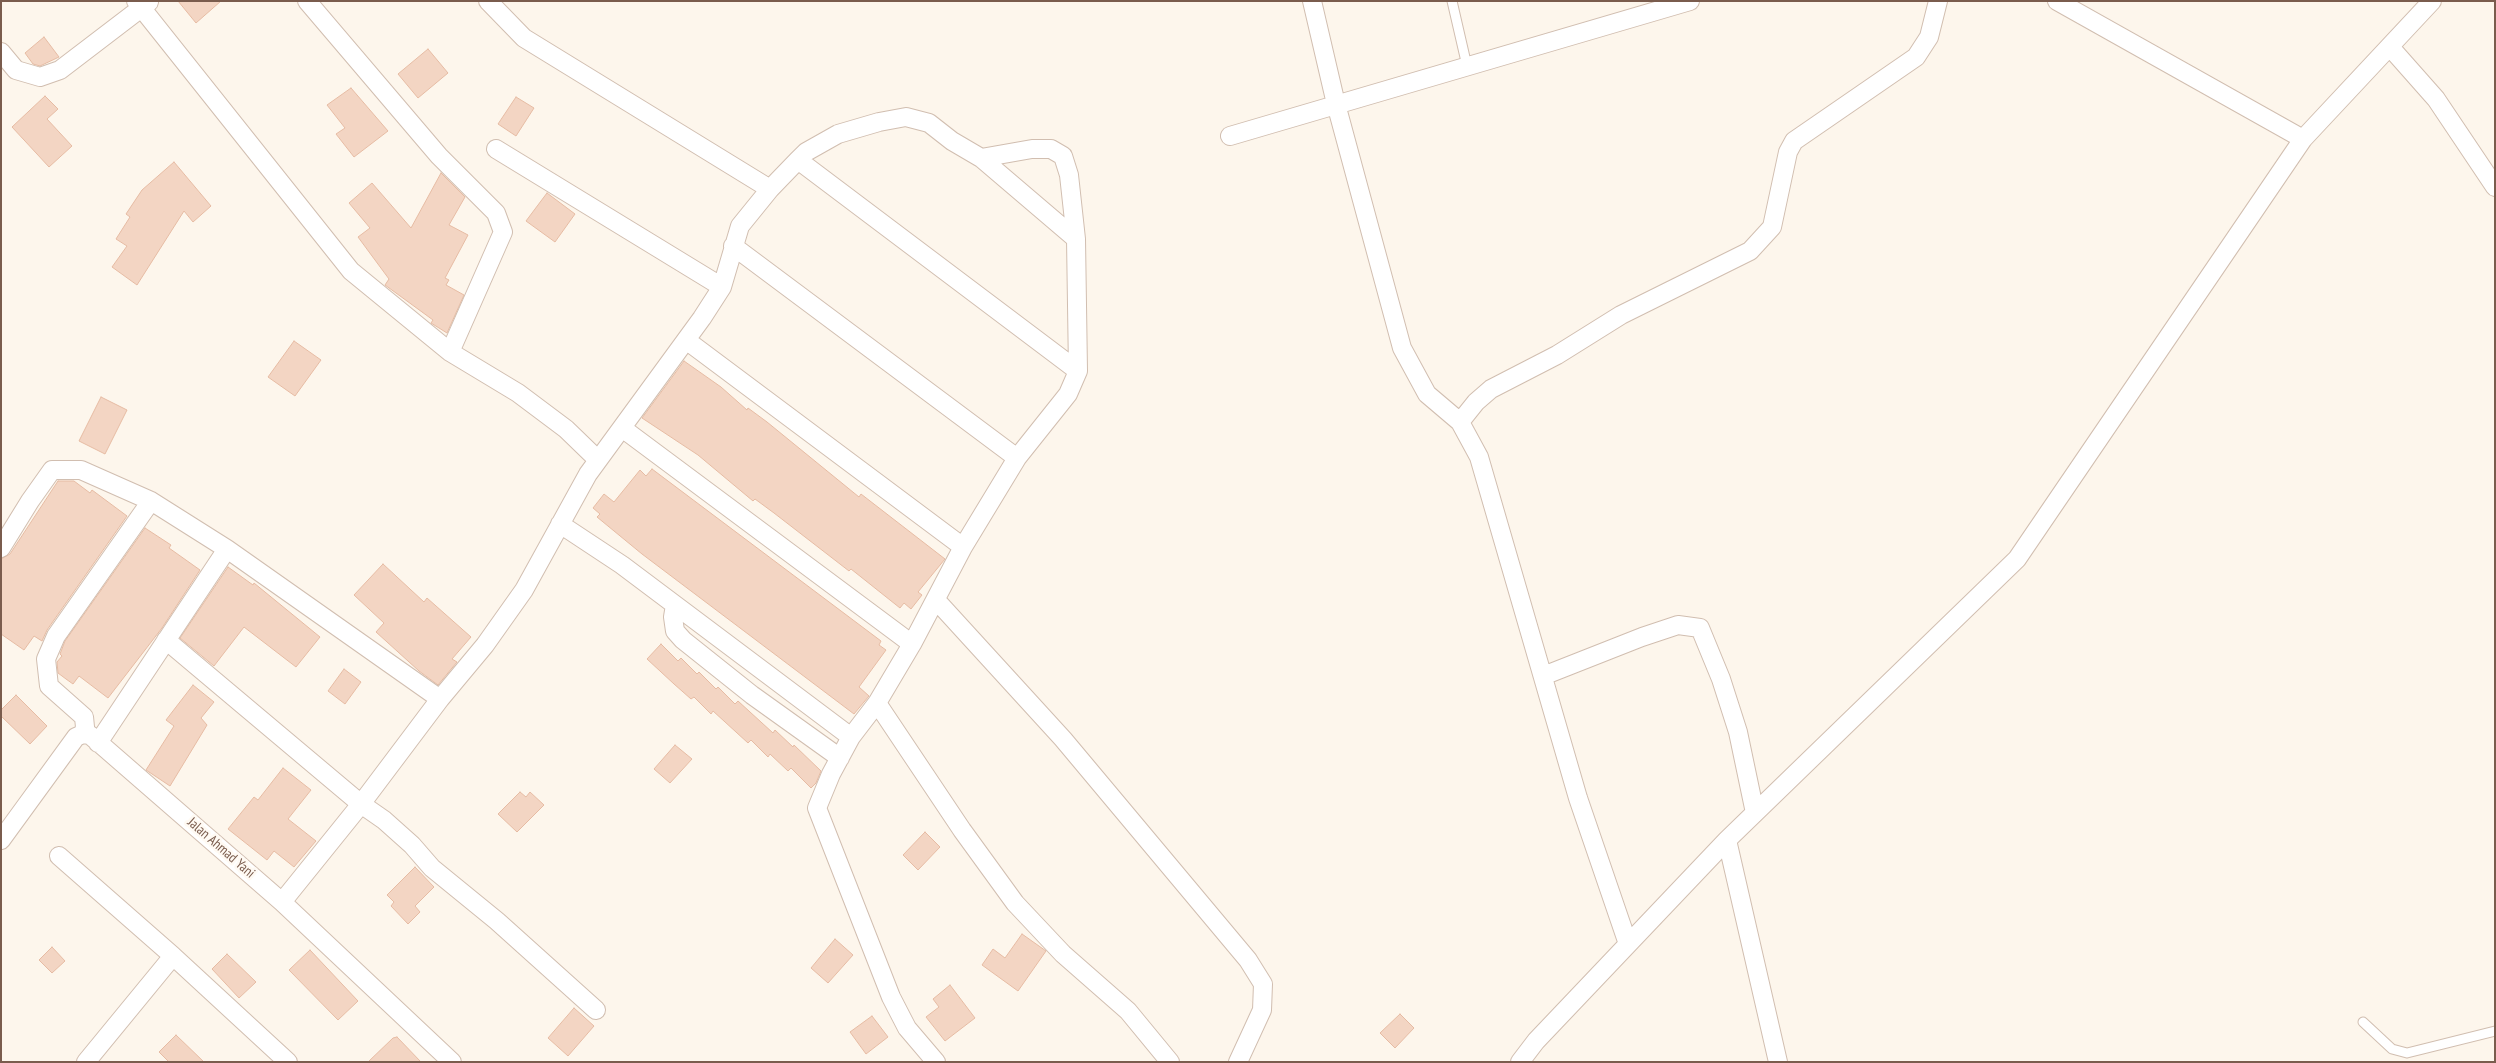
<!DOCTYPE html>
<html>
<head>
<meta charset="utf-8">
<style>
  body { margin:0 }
  #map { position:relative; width:2496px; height:1063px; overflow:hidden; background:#fdf6ec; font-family:"PT Sans Narrow",sans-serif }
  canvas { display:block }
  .frame { position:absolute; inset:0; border:2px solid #7a5c4d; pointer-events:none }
</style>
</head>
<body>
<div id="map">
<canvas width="2496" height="1063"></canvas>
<div class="frame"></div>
</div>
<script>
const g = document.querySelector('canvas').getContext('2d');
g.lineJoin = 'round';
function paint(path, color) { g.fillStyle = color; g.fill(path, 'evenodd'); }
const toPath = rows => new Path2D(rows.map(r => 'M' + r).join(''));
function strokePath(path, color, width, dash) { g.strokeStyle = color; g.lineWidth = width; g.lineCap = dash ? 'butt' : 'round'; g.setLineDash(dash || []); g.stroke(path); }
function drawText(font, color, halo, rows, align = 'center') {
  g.font = font + ' "PT Sans Narrow",sans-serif'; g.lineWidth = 5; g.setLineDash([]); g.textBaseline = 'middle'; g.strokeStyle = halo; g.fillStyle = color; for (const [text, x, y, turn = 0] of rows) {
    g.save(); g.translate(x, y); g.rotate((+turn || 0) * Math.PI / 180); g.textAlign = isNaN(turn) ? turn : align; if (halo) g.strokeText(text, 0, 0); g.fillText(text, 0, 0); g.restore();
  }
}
const building = toPath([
  [178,1,221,1,196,23,178,1],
  [44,37,59,57,40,66,33,64,25,53,44,37],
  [428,49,448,73,418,98,398,74,428,49],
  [351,88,388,131,354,157,336,134,345,128,327,105,351,88],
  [45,96,58,109,47,119,72,146,49,167,12,127,45,96],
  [516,97,534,108,516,136,498,124,516,97],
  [174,162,211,206,193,222,184,211,137,285,112,267,127,246,116,239,130,217,126,214,142,190,174,162],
  [441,173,465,197,449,225,468,235,445,278,449,280,446,285,464,295,447,333,431,323,433,320,385,285,389,279,358,237,370,228,349,203,372,183,411,228,441,173],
  [547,193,575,214,555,242,526,221,547,193],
  [294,341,321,360,295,396,268,377,294,341],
  [684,361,721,387,747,410,748,408,767,422,859,497,861,494,945,559,918,592,922,595,911,609,904,603,900,608,851,569,849,571,774,513,755,499,753,501,698,455,642,418,684,361],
  [101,397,127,410,105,454,79,441,101,397],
  [652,469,881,641,879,645,886,650,859,687,869,696,854,714,642,554,597,517,600,514,593,508,604,494,614,502,640,470,646,476,652,469],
  [58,481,74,481,90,493,92,490,127,516,47,630,42,641,34,636,24,650,1,634,1,559,10,554,58,481],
  [145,528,171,545,169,548,200,570,162,628,108,698,79,676,73,684,66,679,58,673,57,662,62,656,60,654,65,641,145,528],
  [383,564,424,602,427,598,471,637,452,659,457,662,438,685,419,671,376,632,384,623,354,595,383,564],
  [228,567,253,585,254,583,320,637,296,667,244,627,214,666,180,638,228,567],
  [661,644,678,661,681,658,697,674,699,672,716,689,718,687,735,704,738,701,773,733,775,730,793,747,794,745,821,771,816,783,811,788,791,768,788,771,770,754,768,757,751,740,748,743,713,711,711,714,694,697,691,699,674,684,647,659,661,644],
  [344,669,361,682,345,704,328,691,344,669],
  [193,685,214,702,201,718,207,725,170,786,146,770,174,726,166,720,193,685],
  [16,695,47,726,30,744,1,716,1,710,16,695],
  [675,745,692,759,670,783,654,769,675,745],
  [283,768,311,790,288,819,316,841,294,867,274,851,267,860,228,829,254,797,258,800,283,768],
  [520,792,526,797,530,792,544,805,517,832,498,814,520,792],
  [925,832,940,847,918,870,903,855,925,832],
  [415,867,434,887,415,906,420,912,408,924,391,906,394,902,387,895,415,867],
  [1022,934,1046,951,1018,991,982,965,993,949,1005,958,1022,934],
  [835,939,853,955,828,983,811,968,835,939],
  [52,947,65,961,52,973,39,960,52,947],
  [310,950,358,1001,338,1020,289,970,310,950],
  [227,954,256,982,239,998,212,969,227,954],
  [950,985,975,1018,945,1041,926,1017,939,1007,933,999,950,985],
  [574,1008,594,1026,568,1056,548,1038,574,1008],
  [1400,1014,1414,1028,1395,1048,1380,1033,1400,1014],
  [872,1016,888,1037,866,1054,850,1032,872,1016],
  [176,1035,204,1062,169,1062,159,1052,176,1035],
  [397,1037,421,1062,368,1062,393,1038,397,1037]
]);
paint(building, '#f3d5c3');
strokePath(building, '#e6bba3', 1);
const lane = toPath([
  [1452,1,1467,66],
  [2363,1022,2392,1049,2407,1053,2495,1031]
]);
const street = toPath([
  [136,1,351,271,450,352,518,393,566,429,598,460],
  [307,1,439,156,496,213,503,232,450,352],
  [488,1,524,38,770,189],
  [1312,1,1336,104,1402,348,1427,394,1460,422,1479,457,1578,798,1628,944],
  [2057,1,2303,139],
  [2390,47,2436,99,2495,187],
  [1,52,16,70,40,77,60,70,149,2],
  [1230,136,1690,1],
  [496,149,722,287],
  [981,158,1076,239],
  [798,160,1078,371],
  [733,246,1017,458],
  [686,340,963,547],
  [1460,422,1476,402,1491,389,1557,355,1621,315,1750,251,1772,227,1788,152,1794,141,1916,57,1929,37,1938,1],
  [622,428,912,644],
  [560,524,622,565,851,737],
  [1,548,30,501,52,470,81,470,151,501,227,549,98,743],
  [227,549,440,699],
  [936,600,1063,739,1248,960,1263,984,1262,1010,1238,1062],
  [675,605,673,617,675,631,683,640,752,695,840,758],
  [166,640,361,804,384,820,412,845,432,868,497,921,596,1010],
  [1543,676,1642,637,1678,625,1700,628,1721,679,1738,732,1755,813],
  [877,703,962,830,1015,903,1063,954,1128,1011,1170,1062],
  [83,734,85,727,84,717,49,686,46,659,56,636,151,501],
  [1,840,76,737,83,734,90,735,282,902,452,1062],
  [1727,840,1778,1062],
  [59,856,173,956],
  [282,902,361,804,440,699,485,645,524,590,588,474,702,318,722,287,740,226,770,189,798,160,806,152,838,134,879,122,906,117,929,123,952,141,981,158,1032,149,1051,149,1063,156,1069,175,1076,239,1078,371,1068,394,1017,458,963,547,912,644,877,703,851,737,831,774,817,808,891,997,907,1028,936,1062],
  [86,1062,173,956,288,1062],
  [1520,1062,1536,1041,1727,840,2017,559,2303,139,2432,1]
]);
strokePath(lane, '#d1beb0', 11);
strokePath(street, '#d1beb0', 20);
strokePath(lane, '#fff', 9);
strokePath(street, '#fff', 18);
drawText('14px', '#7a5c4d', '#fffaf3', [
  ["Jalan Ahmad Yani",221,848,41]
]);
</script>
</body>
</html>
